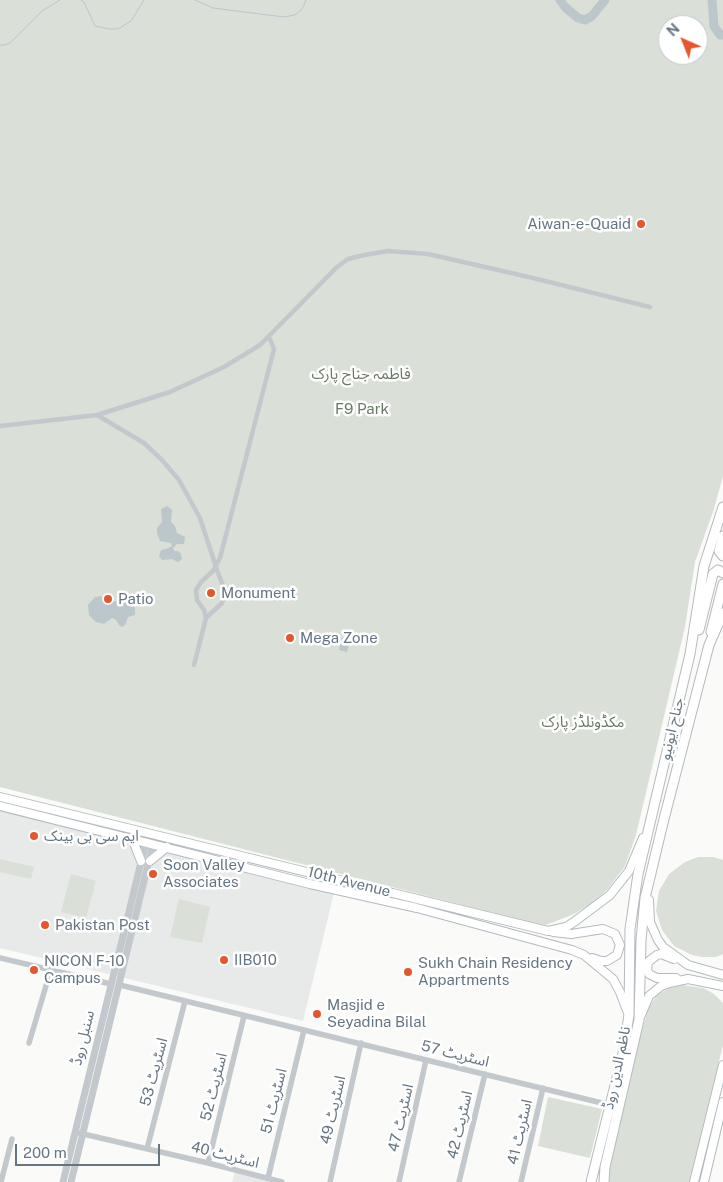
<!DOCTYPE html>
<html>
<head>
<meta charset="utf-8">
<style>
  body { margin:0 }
  #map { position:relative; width:723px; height:1182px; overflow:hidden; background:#fafaf8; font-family:"Public Sans",sans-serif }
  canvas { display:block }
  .north { position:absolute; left:658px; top:15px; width:50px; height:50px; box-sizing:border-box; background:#fff; border:1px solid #c1c8cd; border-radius:50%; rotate:316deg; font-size:14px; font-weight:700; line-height:20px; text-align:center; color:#657683 }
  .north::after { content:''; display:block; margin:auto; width:18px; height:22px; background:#e4572e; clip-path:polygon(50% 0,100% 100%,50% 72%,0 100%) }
  .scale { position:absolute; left:15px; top:1144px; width:145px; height:22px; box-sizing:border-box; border:2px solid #657683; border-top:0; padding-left:6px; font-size:15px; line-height:18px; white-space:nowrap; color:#657683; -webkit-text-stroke:4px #fff; paint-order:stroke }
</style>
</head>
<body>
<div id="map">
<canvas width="723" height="1182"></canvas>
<div class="north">N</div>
<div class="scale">200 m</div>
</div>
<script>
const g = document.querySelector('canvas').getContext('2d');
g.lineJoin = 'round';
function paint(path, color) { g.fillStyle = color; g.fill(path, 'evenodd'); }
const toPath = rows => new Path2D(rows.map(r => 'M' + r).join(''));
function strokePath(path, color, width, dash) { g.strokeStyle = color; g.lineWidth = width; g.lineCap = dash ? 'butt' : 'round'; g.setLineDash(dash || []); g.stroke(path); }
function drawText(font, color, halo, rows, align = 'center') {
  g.font = font + ' "Public Sans","Noto Sans Arabic",sans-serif'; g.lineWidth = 5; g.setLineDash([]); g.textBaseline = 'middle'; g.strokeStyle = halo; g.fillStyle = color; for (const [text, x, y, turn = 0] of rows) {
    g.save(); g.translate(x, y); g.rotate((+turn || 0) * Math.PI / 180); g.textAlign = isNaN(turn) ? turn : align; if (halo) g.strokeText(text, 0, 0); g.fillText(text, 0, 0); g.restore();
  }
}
paint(toPath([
  [0,809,334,893,303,1021,0,948],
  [235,1172,274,1182,232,1182]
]), '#e8e9e9');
paint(toPath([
  [0,0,723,0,723,476,714,509,695,562,685,627,636,835,625,866,608,889,592,903,574,914,546,925,537,924,0,787],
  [668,25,698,25,698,55,668,55],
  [698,857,713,857,723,860,723,954,716,957,702,957,692,955,674,946,662,930,656,911,659,891,669,874,685,862],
  [0,859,34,867,31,879,0,872],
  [71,874,96,881,86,918,61,912],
  [179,899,210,907,202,943,170,937],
  [682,985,703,988,714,994,723,1003,723,1045,689,1182,603,1182,630,1071,649,1007,657,995,669,988],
  [548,1097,602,1109,590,1158,538,1146]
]), '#dadfd7');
paint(toPath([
  [167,506,172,510,171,522,175,526,177,533,185,537,184,544,177,544,173,548,174,551,178,551,181,554,182,559,178,562,172,559,162,560,159,556,161,550,169,548,172,546,171,543,160,541,157,533,157,528,162,522,161,509],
  [101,596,108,602,116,601,117,606,125,601,130,601,135,608,135,615,128,617,125,625,122,627,119,625,116,620,112,618,104,624,96,622,89,615,88,605,95,597],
  [342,638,350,640,347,652,339,650]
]), '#bbc7cb');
strokePath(toPath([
  [81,0,84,2,95,26,110,29,118,29,131,21,144,0],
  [195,0,213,8,284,17,295,15,302,9,306,0],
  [0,45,4,45,10,43,42,11,60,0]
]), '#bbc7cb', 1);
strokePath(toPath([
  [560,0,565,7,578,18,585,20,592,16,605,0],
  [712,0,714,26,720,35,723,35]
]), '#bbc7cb', 9);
const secondary = toPath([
  [0,797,548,931,566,927,574,922,610,895,629,871,643,838],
  [0,806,310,884,417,908,572,950,584,955,613,979,620,992,628,1013],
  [132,838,141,861],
  [150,861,167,847],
  [649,900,650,922,658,940,663,947,688,965,723,975],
  [553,932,571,934,603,929,615,934,620,945,617,955,607,961,601,961,592,958],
  [674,959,661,954,657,955,648,962,647,970,649,974,657,978,676,978],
  [641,1015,649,996,661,986,669,983,688,979,723,986],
  [694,1182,723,1065],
  [704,1182,723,1102]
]);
const primary = toPath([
  [723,536,719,551,723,556],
  [699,630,713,574,718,570,723,573],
  [711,632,723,584],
  [591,1182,623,1053,629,1015,630,929,638,874,690,654,704,566,723,507],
  [604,1182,605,1167,639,1020,641,940,645,898,664,819,709,645,723,613]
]);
strokePath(secondary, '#b3babf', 10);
strokePath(primary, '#b5babe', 11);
strokePath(toPath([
  [97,415,144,443,162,460,179,480,200,518,218,573,226,593,222,603,206,618,194,665],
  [0,426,97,415,170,392,224,367,260,345,337,267,348,259,364,255,388,251,428,254,533,278,650,307],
  [206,618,204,610,197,600,196,590,201,582,213,571,220,558,274,349,269,337]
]), '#c3c8cc', 4.5);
strokePath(toPath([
  [0,958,111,984],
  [120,985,610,1105],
  [29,1043,51,969],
  [79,1133,208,1163,282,1182],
  [147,1149,185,1001],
  [208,1163,244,1016],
  [268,1178,304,1030],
  [1,1182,12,1139],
  [330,1182,361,1043],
  [399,1182,426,1060],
  [459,1182,485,1074],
  [521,1182,543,1088]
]), '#c3c8cc', 5.5);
strokePath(toPath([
  [63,1182,146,842],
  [71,1182,153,844]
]), '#c3c8cc', 7);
strokePath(secondary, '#fff', 8);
strokePath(primary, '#fff', 9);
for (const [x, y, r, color] of [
  [641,224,5,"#e4572e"],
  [211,593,5,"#e4572e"],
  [108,599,5,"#e4572e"],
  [290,638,5,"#e4572e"],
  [34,836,5,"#e4572e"],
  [153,874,5,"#e4572e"],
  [45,925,5,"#e4572e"],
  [224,960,5,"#e4572e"],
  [34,970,5,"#e4572e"],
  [408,972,5,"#e4572e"],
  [317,1014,5,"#e4572e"]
]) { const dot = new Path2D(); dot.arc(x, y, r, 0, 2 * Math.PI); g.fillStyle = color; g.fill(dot); strokePath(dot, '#fff', 2); }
drawText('15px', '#657683', '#fff', [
  ["Aiwan-e-Quaid",631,224,"right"],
  ["Monument",221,593],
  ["Patio",118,599],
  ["Mega Zone",300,638],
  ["ایم سی بی بینک",44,836],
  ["Soon Valley",163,865],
  ["Associates",163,882],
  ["Pakistan Post",55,925],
  ["IIB010",234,960],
  ["NICON F-10",44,961],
  ["Campus",44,978],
  ["Sukh Chain Residency",418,963],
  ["Appartments",418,980],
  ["Masjid e",327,1005],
  ["Seyadina Bilal",327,1022]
], 'left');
drawText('15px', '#687a64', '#fff', [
  ["فاطمہ جناح پارک",361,374],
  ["F9 Park",362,409],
  ["مکڈونلڈز پارک",583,722]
]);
drawText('15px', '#657683', '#fff', [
  ["جناح ایونیو",672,729,-77],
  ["10th Avenue",349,882,14],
  ["سنبل روڈ",83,1038,-76],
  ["اسٹریٹ 57",455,1054,14],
  ["ناظم الدین روڈ",617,1068,-78],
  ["اسٹریٹ 53",154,1072,-75],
  ["اسٹریٹ 52",214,1087,-76],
  ["اسٹریٹ 51",274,1101,-76],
  ["اسٹریٹ 49",333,1110,-77],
  ["اسٹریٹ 47",401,1118,-77],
  ["اسٹریٹ 42",460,1125,-77],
  ["اسٹریٹ 41",520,1132,-77],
  ["اسٹریٹ 40",225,1155,14]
]);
</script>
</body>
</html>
